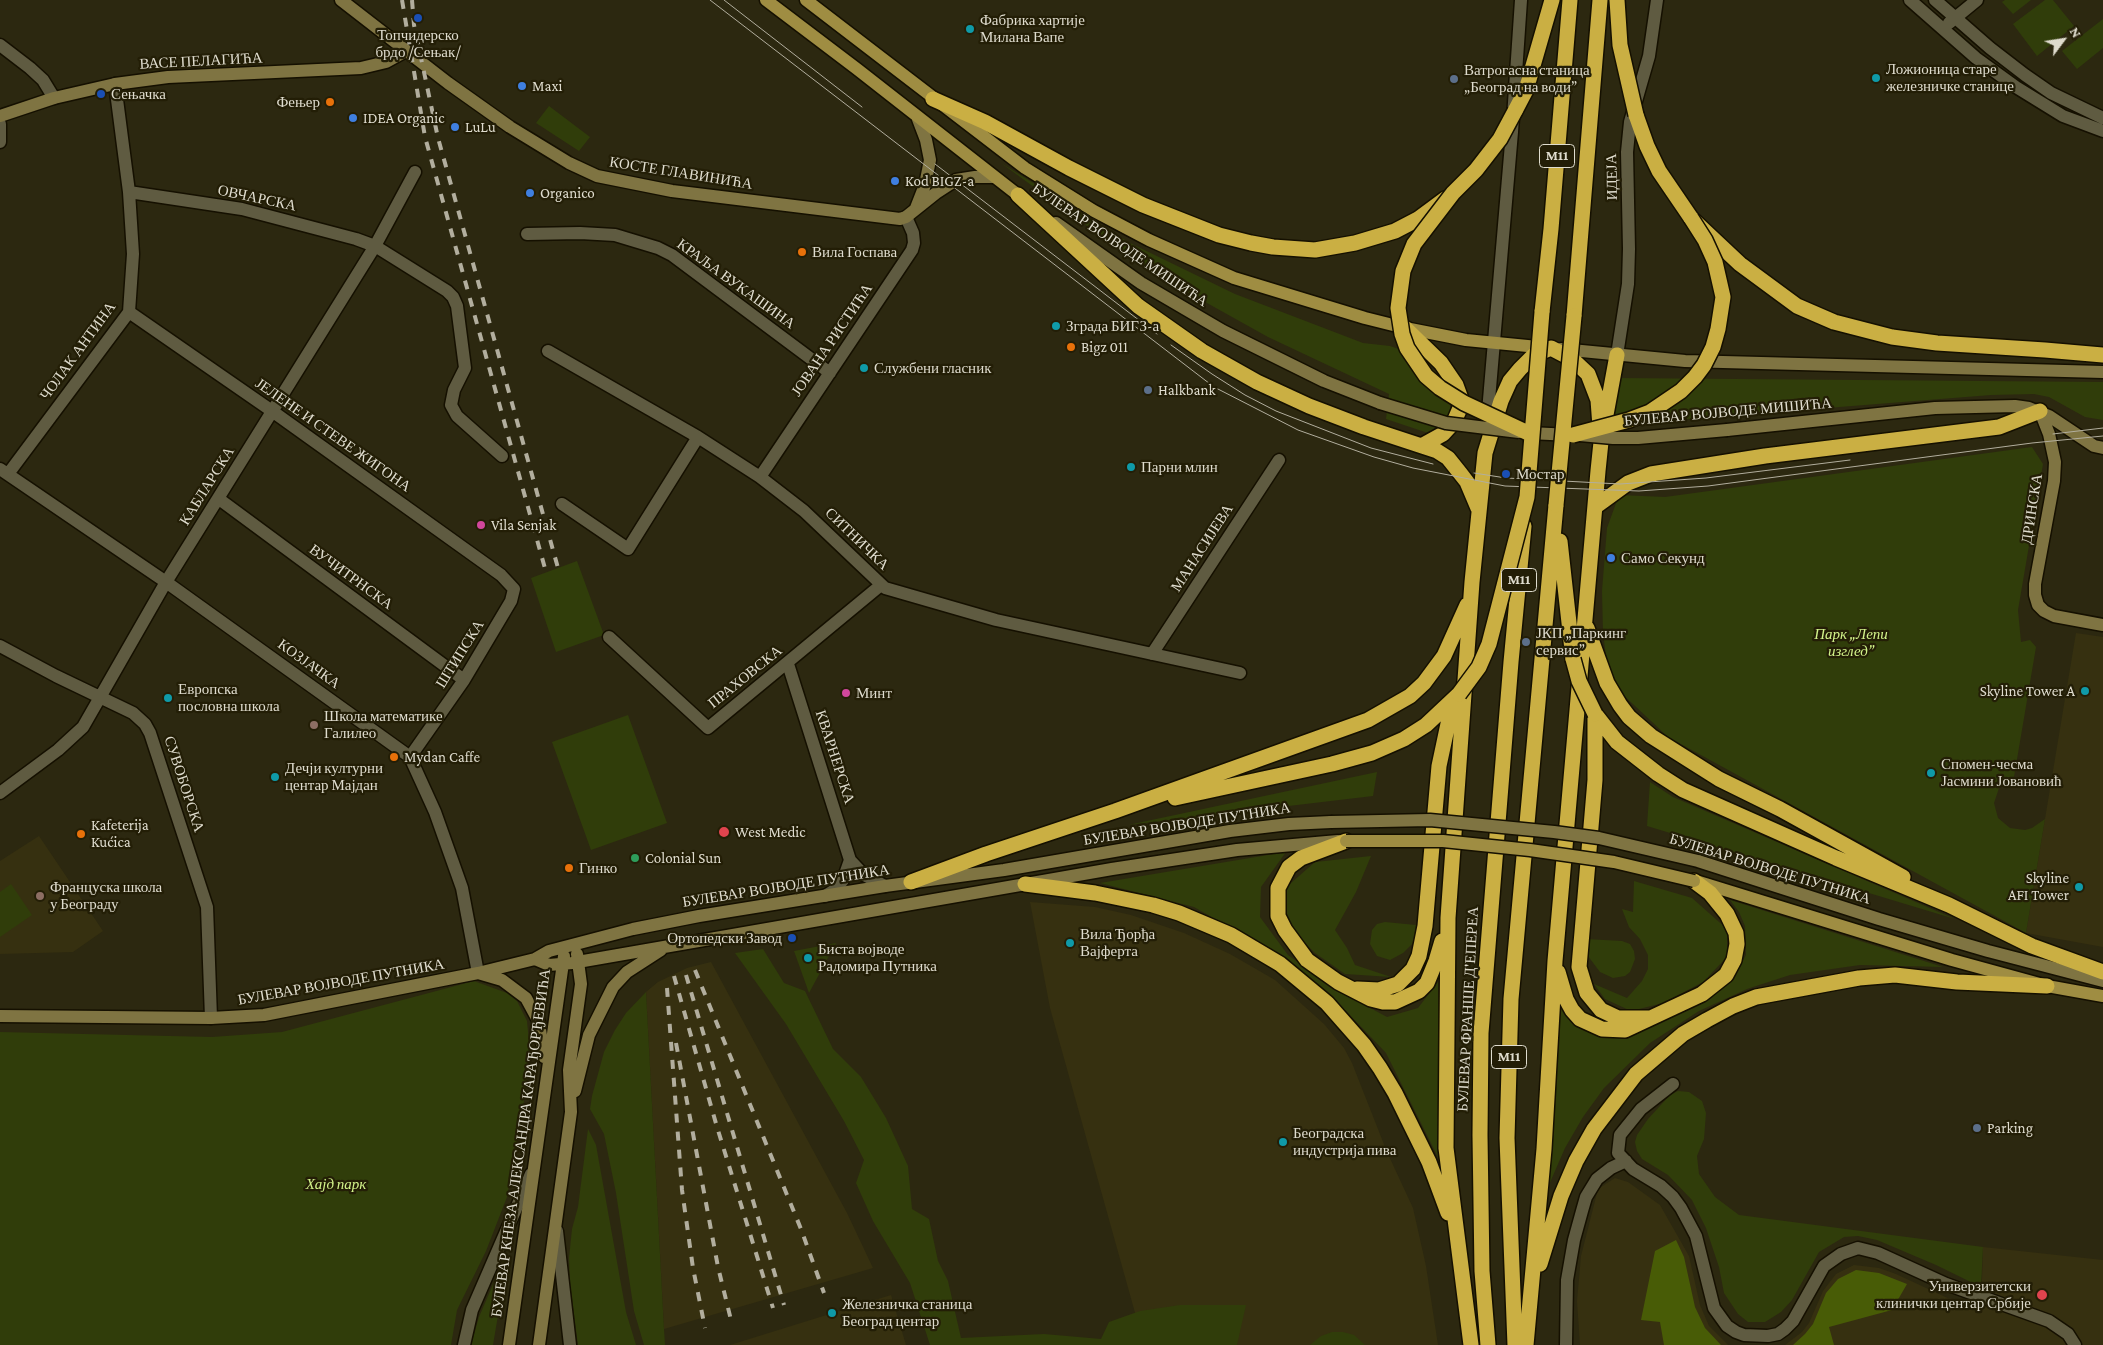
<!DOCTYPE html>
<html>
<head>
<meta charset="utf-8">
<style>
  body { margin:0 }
  #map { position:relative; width:2103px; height:1345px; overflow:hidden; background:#2c2810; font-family:"Crimson Pro",serif }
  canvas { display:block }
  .north { position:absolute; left:2038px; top:15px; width:50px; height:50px; -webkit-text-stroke:4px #231e06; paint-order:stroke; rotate:59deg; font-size:14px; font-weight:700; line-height:20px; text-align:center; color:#dfdcce }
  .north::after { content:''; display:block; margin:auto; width:18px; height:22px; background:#dfdcce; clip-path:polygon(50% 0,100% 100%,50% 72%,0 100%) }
</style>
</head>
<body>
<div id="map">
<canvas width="2103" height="1345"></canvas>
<div class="north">N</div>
</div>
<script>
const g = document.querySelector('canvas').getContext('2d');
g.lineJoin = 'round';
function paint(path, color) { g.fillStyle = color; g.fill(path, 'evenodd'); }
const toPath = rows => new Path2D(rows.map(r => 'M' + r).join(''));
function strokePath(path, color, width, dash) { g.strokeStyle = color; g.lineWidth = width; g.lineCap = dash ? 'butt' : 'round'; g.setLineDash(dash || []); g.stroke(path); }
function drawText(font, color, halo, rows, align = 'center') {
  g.font = font + ' "Crimson Pro",serif'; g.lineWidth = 4.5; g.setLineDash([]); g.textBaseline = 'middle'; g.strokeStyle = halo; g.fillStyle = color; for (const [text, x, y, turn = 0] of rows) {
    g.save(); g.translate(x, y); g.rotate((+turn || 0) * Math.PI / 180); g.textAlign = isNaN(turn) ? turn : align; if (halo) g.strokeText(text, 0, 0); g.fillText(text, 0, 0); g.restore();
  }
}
paint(toPath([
  [2076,633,2103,637,2103,947,2026,933],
  [39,836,103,931,73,952,0,954,0,861],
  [1030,902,1095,907,1131,915,1184,933,1230,954,1275,980,1324,1024,1344,1048,1352,1063,1387,1152,1413,1208,1426,1266,1438,1345,1144,1345,1050,1008],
  [711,962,847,1213,873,1268,664,1329,646,992,658,982,687,968],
  [1615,1178,1628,1182,1660,1205,1689,1256,1700,1305,1709,1326,1728,1345,1580,1345,1577,1301,1581,1256,1598,1189],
  [1983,1247,2103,1260,2103,1345,1785,1345,1802,1332,1809,1323,1823,1291,1836,1274,1854,1265,1879,1268,1896,1274,1969,1308,1981,1311],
  [891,1295,906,1345,730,1345]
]), '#363010');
paint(toPath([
  [2005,0,2031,0,2013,14,2002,2],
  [2045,0,2053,0,2074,26,2037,56,2013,24],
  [2103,19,2103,48,2077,69,2062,51],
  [549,106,590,137,579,151,536,123],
  [1001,163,1130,243,1235,294,1363,343,1390,346,1419,356,1435,372,1446,391,1450,399,1450,416,1441,429,1428,433,1386,419,1389,394,1268,337,1146,269],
  [1616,378,2103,382,2103,420,2085,417,2049,397,2034,394,1991,395,1612,425],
  [2032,447,2043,464,2018,610,2021,642,2030,640,2036,647,2014,777,2004,782,1999,788,1994,803,1998,818,2010,828,2025,830,2032,828,2045,819,2026,933,1668,737,1618,690,1606,656,1603,633,1602,591,1607,528,1619,495,1665,497],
  [577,561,604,635,556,652,531,578],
  [628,715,667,823,591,850,552,742],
  [1377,772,1373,796,1128,825],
  [1650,782,1673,797,1955,919,1647,826],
  [1286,852,1261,887,1260,917,1288,955,1333,988,1387,1017,1418,1008,1438,982,1441,1163,1386,1053,1347,1012,1272,951,1194,907,1100,883],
  [1371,856,1356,892,1335,930,1347,948,1355,965,1391,977,1345,974,1315,953,1287,925,1283,890,1315,862],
  [1634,881,1692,898,1727,929,1727,957,1703,982,1663,1003,1631,1011,1605,999,1594,984,1627,998,1642,981,1648,969,1648,955,1640,939,1629,927,1622,909,1633,912],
  [11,884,32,915,0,937,0,892],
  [1730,900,1943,967,1860,965,1790,975,1747,989,1699,1011,1650,1043,1604,1088,1583,1117,1565,1148,1545,1194,1561,1004,1575,1021,1643,1030,1710,999,1733,978,1746,955,1745,926,1739,912],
  [1385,922,1416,925,1414,942,1403,953,1390,960,1377,956,1370,944,1372,930,1377,924],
  [1586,939,1622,941,1630,944,1634,951,1635,959,1630,972,1625,976,1613,978,1600,972,1588,956],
  [836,943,809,993,794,951],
  [763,949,784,983,805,991,833,1049,861,1077,886,1118,908,1166,912,1209,929,1219,938,1261,948,1281,961,1338,1044,1334,1101,1339,1109,1322,1140,1311,1180,1305,1246,1305,1237,1345,930,1345,910,1283,873,1221,856,1183,864,1160,844,1121,786,1024,735,953],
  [474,981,507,993,517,1001,527,1021,530,1052,525,1095,507,1197,486,1251,457,1310,451,1345,0,1345,0,1032,212,1037,282,1032],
  [646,992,664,1329,665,1345,644,1345,634,1311,616,1193,604,1134,590,1109,592,1096,604,1052,615,1030,626,1013],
  [1678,1091,1689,1092,1702,1101,1706,1113,1704,1139,1697,1156,1699,1174,1715,1197,1739,1215,1983,1247,1981,1287,1936,1265,1877,1240,1858,1236,1844,1237,1819,1252,1792,1300,1781,1312,1765,1322,1748,1322,1738,1314,1724,1293,1719,1267,1706,1228,1692,1200,1668,1175,1642,1159,1637,1151,1635,1142,1637,1135,1648,1119,1670,1095],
  [588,1129,596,1145,626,1312,636,1345,578,1345,570,1283,569,1258,572,1229,578,1207],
  [503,1261,507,1262,493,1345,471,1345,479,1317],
  [1332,1332,1343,1332,1354,1335,1365,1345,1310,1345,1321,1336]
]), '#303d0a');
paint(toPath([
  [1676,1240,1684,1257,1695,1307,1705,1328,1721,1345,1664,1345,1660,1322,1641,1320,1655,1251],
  [1856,1270,1879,1273,1907,1284,1892,1310,1829,1327,1834,1345,1793,1345,1805,1334,1813,1324,1826,1293,1838,1279]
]), '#485c06');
const street = toPath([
  [1910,0,1976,58,2016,87,2063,116,2103,131],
  [1935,0,1990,48,2025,75,2051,93,2103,118],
  [1949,23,1977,0],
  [0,45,30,68,43,80,54,98],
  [0,124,0,142],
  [129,192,242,209,356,239,375,246,447,291,453,297,457,306,465,368,454,390,451,405,457,416,502,456],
  [527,234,580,233,615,235,658,248,672,255,830,373],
  [129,312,272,411,501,575,514,589,511,601,464,680,410,757],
  [548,351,698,437,760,477,804,511,885,588,996,620,1240,673],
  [1617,355,1628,284,1629,249,1627,152,1630,122,1649,56,1657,0],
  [1487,423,1512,132,1521,0],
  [0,469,166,582,410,757,435,812,462,888,478,973],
  [8,474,129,312,133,254,129,192,115,84],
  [760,477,912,250,914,243,913,233,906,217],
  [219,499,464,680],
  [562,504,628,549,698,437],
  [609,637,708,728,881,585],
  [0,646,56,676,133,713,145,724,150,733,207,907,211,1018],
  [1152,654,1279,460],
  [788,664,850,860,864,875,885,886],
  [0,793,58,750,83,727,166,582,375,246,415,172],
  [825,896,836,889,843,880,850,860],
  [1673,1084,1641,1109,1620,1135,1618,1153,1633,1169,1661,1186,1673,1197,1681,1208,1696,1236,1714,1308,1727,1326,1736,1332,1744,1335,1768,1336,1778,1334,1785,1329,1793,1321,1824,1266,1841,1254,1858,1248,1878,1253,1946,1284,2049,1321,2068,1334,2075,1345],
  [557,1231,570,1345],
  [464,1345,472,1310,531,1174],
  [1566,1345,1567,1280,1574,1240,1582,1211,1586,1197,1597,1179,1611,1168,1626,1161]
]);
const secondary = toPath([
  [341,0,448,83,510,127,569,163,597,176,672,191,900,219,906,217,936,193,956,180,975,177,994,177],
  [0,116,54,98,115,84,168,77,361,68,386,62,406,51],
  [916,208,925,185,930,160,926,140,918,119],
  [1056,223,1141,283,1223,331,1324,381,1380,403],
  [1561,349,1685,361,2103,372],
  [2040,411,2049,434,2055,462,2054,481,2035,584,2035,595,2038,605,2044,611,2054,616,2103,625],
  [1727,430,1935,408,2015,406,2029,408,2049,416,2094,446,2103,448],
  [1528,433,1573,435],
  [1698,861,1879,919,1988,951,2103,981],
  [535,959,549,965,572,963,1112,869,1237,850,1338,841],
  [478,973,502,980,526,998,539,1022,544,1057],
  [0,1016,211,1018,264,1015,478,973,535,959,549,951,633,929,699,916,885,886,1004,870,1230,831,1289,824,1331,822],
  [575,1091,589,1035,613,987,627,972,661,950],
  [509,1345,564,956],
  [539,1345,571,1112,569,1070,581,984,577,954]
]);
const primary = toPath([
  [766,0,857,69,1018,195],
  [806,0,1025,168,1094,211,1149,240,1234,278,1365,318,1405,328,1466,340,1548,348],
  [1699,882,1952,960,2047,986,2103,996]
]);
const highway = toPath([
  [933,99,985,122,1069,168,1143,205,1219,235,1251,243,1273,247,1315,250,1355,243,1395,231,1418,219,1445,199],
  [1515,111,1526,90,1552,0],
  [1636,115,1647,146,1659,171,1691,218,1740,264,1797,306,1834,322,1892,337,1937,343,2045,350,2103,355],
  [1018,195,1138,306,1202,351,1257,382,1309,406,1364,427,1437,451,1448,458,1460,473,1467,482,1478,508],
  [1542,312,1551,229,1570,0],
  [1574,316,1600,0],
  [1405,328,1441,363,1456,385,1460,396,1460,408,1454,422,1443,434,1423,445],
  [1595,507,1628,483,1651,474,1765,456,1999,427,2040,411],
  [1560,541,1573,659],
  [1587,628,1607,683,1620,705,1629,717,1651,736,1719,779,1780,809,1903,877],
  [1595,714,1617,742,1658,774,1683,790,1836,858,1949,905,2032,946,2103,972],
  [1595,714,1595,780,1579,967,1587,993,1601,1010,1618,1018,1650,1018],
  [1175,798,1332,764,1372,753,1404,739,1426,725,1459,694],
  [1346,841,1301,858,1289,867,1278,888,1278,916,1285,930,1307,960,1338,982,1371,999,1383,1002,1395,1002,1419,991,1427,983,1436,961,1442,941],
  [911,882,986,854,1115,811,1368,720,1410,696,1424,683,1444,656,1467,605],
  [1025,884,1095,893,1153,905,1179,913,1231,935,1280,964,1327,1003,1364,1045,1380,1068,1395,1093,1429,1162,1448,1213],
  [1558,972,1566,999,1572,1010,1580,1019,1602,1029,1625,1030,1702,994,1726,975,1734,960,1737,944,1736,933,1727,914,1710,893,1694,881],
  [1357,989,1379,990,1398,984,1413,969,1419,956,1425,926,1439,766,1449,719,1456,703],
  [1540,1264,1561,1196,1576,1161,1594,1129,1636,1074,1683,1034,1707,1020,1733,1006,1756,997,1859,978,1895,975,1957,982,2047,986],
  [1471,1345,1446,1148,1448,918,1472,582,1485,453,1501,401,1510,381,1520,369,1534,355,1551,348,1572,359,1588,374,1598,400,1601,440],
  [1488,1345,1482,1271,1480,1135,1481,1033,1511,662,1524,526],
  [1515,1345,1507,1138,1511,999,1556,505],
  [1526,1345,1544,1149,1555,961,1598,471,1601,442,1617,355]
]);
strokePath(street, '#151000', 15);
strokePath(secondary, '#151000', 15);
strokePath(primary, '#151000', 15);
strokePath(highway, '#151000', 18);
strokePath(street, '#5f5b41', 12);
strokePath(secondary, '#7f7442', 12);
strokePath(primary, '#9f8d42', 12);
strokePath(highway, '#caaf43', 15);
strokePath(toPath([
  [710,0,1214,387,1298,430,1374,457,1413,468,1505,486,1639,491,1708,486,2032,443,2103,436],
  [724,0,862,107],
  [935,164,1157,334],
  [1171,345,1212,374,1245,395,1276,411,1371,448,1433,464],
  [2053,434,2103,428],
  [1474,473,1506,478,1620,484,1706,478,1850,460]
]), '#b2ae9e', 1);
strokePath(toPath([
  [402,0,425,137,546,572],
  [412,0,414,25,438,138,558,568],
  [695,970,801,1229,824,1293],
  [686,975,784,1305],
  [674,976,717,1127,773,1308],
  [667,988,682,1190,693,1268,705,1328],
  [676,1043,718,1267,731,1320]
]), '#b2ae9e', 4, [9, 9]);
const secondaryBridge = toPath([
  [1380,403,1446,423,1519,432],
  [1580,435,1613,438,1638,438,1727,430],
  [1331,822,1430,820,1554,832,1599,838,1698,861]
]);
const primaryBridge = toPath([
  [1346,841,1443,841,1530,850,1614,862,1694,881]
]);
const highwayBridge = toPath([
  [1617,0,1620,45,1636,115],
  [1515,111,1500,139,1476,170,1453,193,1414,244,1403,271,1398,308,1402,334,1407,348,1426,376,1440,388,1464,403,1528,433],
  [1573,435,1629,420,1650,412,1681,391,1695,377,1704,365,1713,347,1718,329,1723,297,1715,262,1705,240,1691,218],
  [1556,505,1574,316],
  [1573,659,1579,681,1595,714],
  [1459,694,1479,667,1489,644,1527,497,1542,312]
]);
strokePath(secondaryBridge, '#151000', 15, []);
strokePath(primaryBridge, '#151000', 15, []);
strokePath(highwayBridge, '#151000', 18, []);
strokePath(secondaryBridge, '#7f7442', 12);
strokePath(primaryBridge, '#9f8d42', 12);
strokePath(highwayBridge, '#caaf43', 15);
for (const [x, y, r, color] of [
  [418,18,5,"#1a4fb4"],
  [970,29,5,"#0f9aa8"],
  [1876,78,5,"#0f9aa8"],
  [1454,79,5,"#5c6f8a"],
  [522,86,5,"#3f7fe0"],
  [101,94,5,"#1a4fb4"],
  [330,102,5,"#e8710a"],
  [353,118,5,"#3f7fe0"],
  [455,127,5,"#3f7fe0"],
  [895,181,5,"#3f7fe0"],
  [530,193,5,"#3f7fe0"],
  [802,252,5,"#e8710a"],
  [1056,326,5,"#0f9aa8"],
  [1071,347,5,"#e8710a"],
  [864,368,5,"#0f9aa8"],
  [1148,390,5,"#5c6f8a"],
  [1131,467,5,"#0f9aa8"],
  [1506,474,5,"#1a4fb4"],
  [481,525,5,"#d1479c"],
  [1611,558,5,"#3f7fe0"],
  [1526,642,5,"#5c6f8a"],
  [2085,691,5,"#0f9aa8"],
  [846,693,5,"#d1479c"],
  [168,698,5,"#0f9aa8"],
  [314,725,5,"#8d6e63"],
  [394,757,5,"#e8710a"],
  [1931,773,5,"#0f9aa8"],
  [275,777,5,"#0f9aa8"],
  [724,832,6,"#e0444e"],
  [81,834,5,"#e8710a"],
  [635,858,5,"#2e9e5b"],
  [569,868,5,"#e8710a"],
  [2079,887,5,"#0f9aa8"],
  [40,896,5,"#8d6e63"],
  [792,938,5,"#1a4fb4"],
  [1070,943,5,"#0f9aa8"],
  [808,958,5,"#0f9aa8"],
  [1977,1128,5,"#5c6f8a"],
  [1283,1142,5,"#0f9aa8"],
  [2042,1295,6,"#e0444e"],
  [832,1313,5,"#0f9aa8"]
]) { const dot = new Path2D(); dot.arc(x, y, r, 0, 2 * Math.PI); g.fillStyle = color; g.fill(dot); strokePath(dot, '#231e06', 2); }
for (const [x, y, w] of [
  [1557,156,35],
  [1519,580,35],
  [1509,1057,35]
]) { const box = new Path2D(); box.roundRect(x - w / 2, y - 11.5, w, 23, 4); g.fillStyle = '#231e06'; g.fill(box); strokePath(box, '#dfdcce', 1); }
drawText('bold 14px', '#dfdcce', null, [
  ["M11",1557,156],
  ["M11",1519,580],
  ["M11",1509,1057]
]);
drawText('15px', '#dfdcce', '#231e06', [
  ["Фабрика хартије",980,20],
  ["Милана Вапе",980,37],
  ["Топчидерско",418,35,"center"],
  ["брдо /Сењак/",418,52,"center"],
  ["Ложионица старе",1886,69],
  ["железничке станице",1886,86],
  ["Ватрогасна станица",1464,70],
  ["„Београд на води”",1464,87],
  ["Maxi",532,86],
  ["Сењачка",111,94],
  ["Фењер",320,102,"right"],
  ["IDEA Organic",363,118],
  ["LuLu",465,127],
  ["Kod BIGZ-a",905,181],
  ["Organico",540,193],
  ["Вила Госпава",812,252],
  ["Зграда БИГЗ-а",1066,326],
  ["Bigz 011",1081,347],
  ["Службени гласник",874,368],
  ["Halkbank",1158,390],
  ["Парни млин",1141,467],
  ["Мостар",1516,474],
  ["Vila Senjak",491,525],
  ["Само Секунд",1621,558],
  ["ЈКП „Паркинг",1536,633],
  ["сервис”",1536,650],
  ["Европска",178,689],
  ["пословна школа",178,706],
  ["Skyline Tower A",2075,691,"right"],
  ["Минт",856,693],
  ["Школа математике",324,716],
  ["Галилео",324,733],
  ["Mydan Caffe",404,757],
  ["Спомен-чесма",1941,764],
  ["Јасмини Јовановић",1941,781],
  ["Дечји културни",285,768],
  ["центар Мајдан",285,785],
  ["Kafeterija",91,825],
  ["Kućica",91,842],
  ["West Medic",735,832],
  ["Colonial Sun",645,858],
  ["Гинко",579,868],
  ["Skyline",2069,878,"right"],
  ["AFI Tower",2069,895,"right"],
  ["Француска школа",50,887],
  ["у Београду",50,904],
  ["Вила Ђорђа",1080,934],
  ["Вајферта",1080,951],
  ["Ортопедски Завод",782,938,"right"],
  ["Биста војводе",818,949],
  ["Радомира Путника",818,966],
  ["Parking",1987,1128],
  ["Београдска",1293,1133],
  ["индустрија пива",1293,1150],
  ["Универзитетски",2031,1286,"right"],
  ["клинички центар Србије",2031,1303,"right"],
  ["Железничка станица",842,1304],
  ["Београд центар",842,1321]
], 'left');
drawText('15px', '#dfdcce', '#231e06', [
  ["ВАСЕ ПЕЛАГИЋА",201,61,-3],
  ["КОСТЕ ГЛАВИНИЋА",681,173,9],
  ["ИДЕЈА",1612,177,-91],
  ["ОВЧАРСКА",257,198,12],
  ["БУЛЕВАР ВОЈВОДЕ МИШИЋА",1120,245,34],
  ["КРАЉА ВУКАШИНА",736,284,36],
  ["ЈОВАНА РИСТИЋА",832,340,-56],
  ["ЧОЛАК АНТИНА",78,351,-54],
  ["БУЛЕВАР ВОЈВОДЕ МИШИЋА",1728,412,-5],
  ["ЈЕЛЕНЕ И СТЕВЕ ЖИГОНА",333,435,35],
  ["КАБЛАРСКА",207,486,-58],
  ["ДРИНСКА",2032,509,-81],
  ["СИТНИЧКА",857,539,44],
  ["МАНАСИЈЕВА",1202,548,-57],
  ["ВУЧИТРНСКА",351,577,36],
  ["ШТИПСКА",460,654,-58],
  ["КОЗЈАЧКА",309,664,36],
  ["ПРАХОВСКА",745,677,-39],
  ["КВАРНЕРСКА",835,757,72],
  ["СУВОБОРСКА",184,784,72],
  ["БУЛЕВАР ВОЈВОДЕ ПУТНИКА",1187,824,-9],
  ["БУЛЕВАР ВОЈВОДЕ ПУТНИКА",1770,869,17],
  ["БУЛЕВАР ВОЈВОДЕ ПУТНИКА",786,886,-9],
  ["БУЛЕВАР ВОЈВОДЕ ПУТНИКА",341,982,-10],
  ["БУЛЕВАР ФРАНШЕ Д'ЕПЕРЕА",1468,1009,-87],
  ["БУЛЕВАР КНЕЗА АЛЕКСАНДРА КАРАЂОРЂЕВИЋА",521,1143,-82]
]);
drawText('italic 15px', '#d2f38a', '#231e06', [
  ["Парк „Лепи",1851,634],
  ["изглед”",1851,651],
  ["Хајд парк",336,1184]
]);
</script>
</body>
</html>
